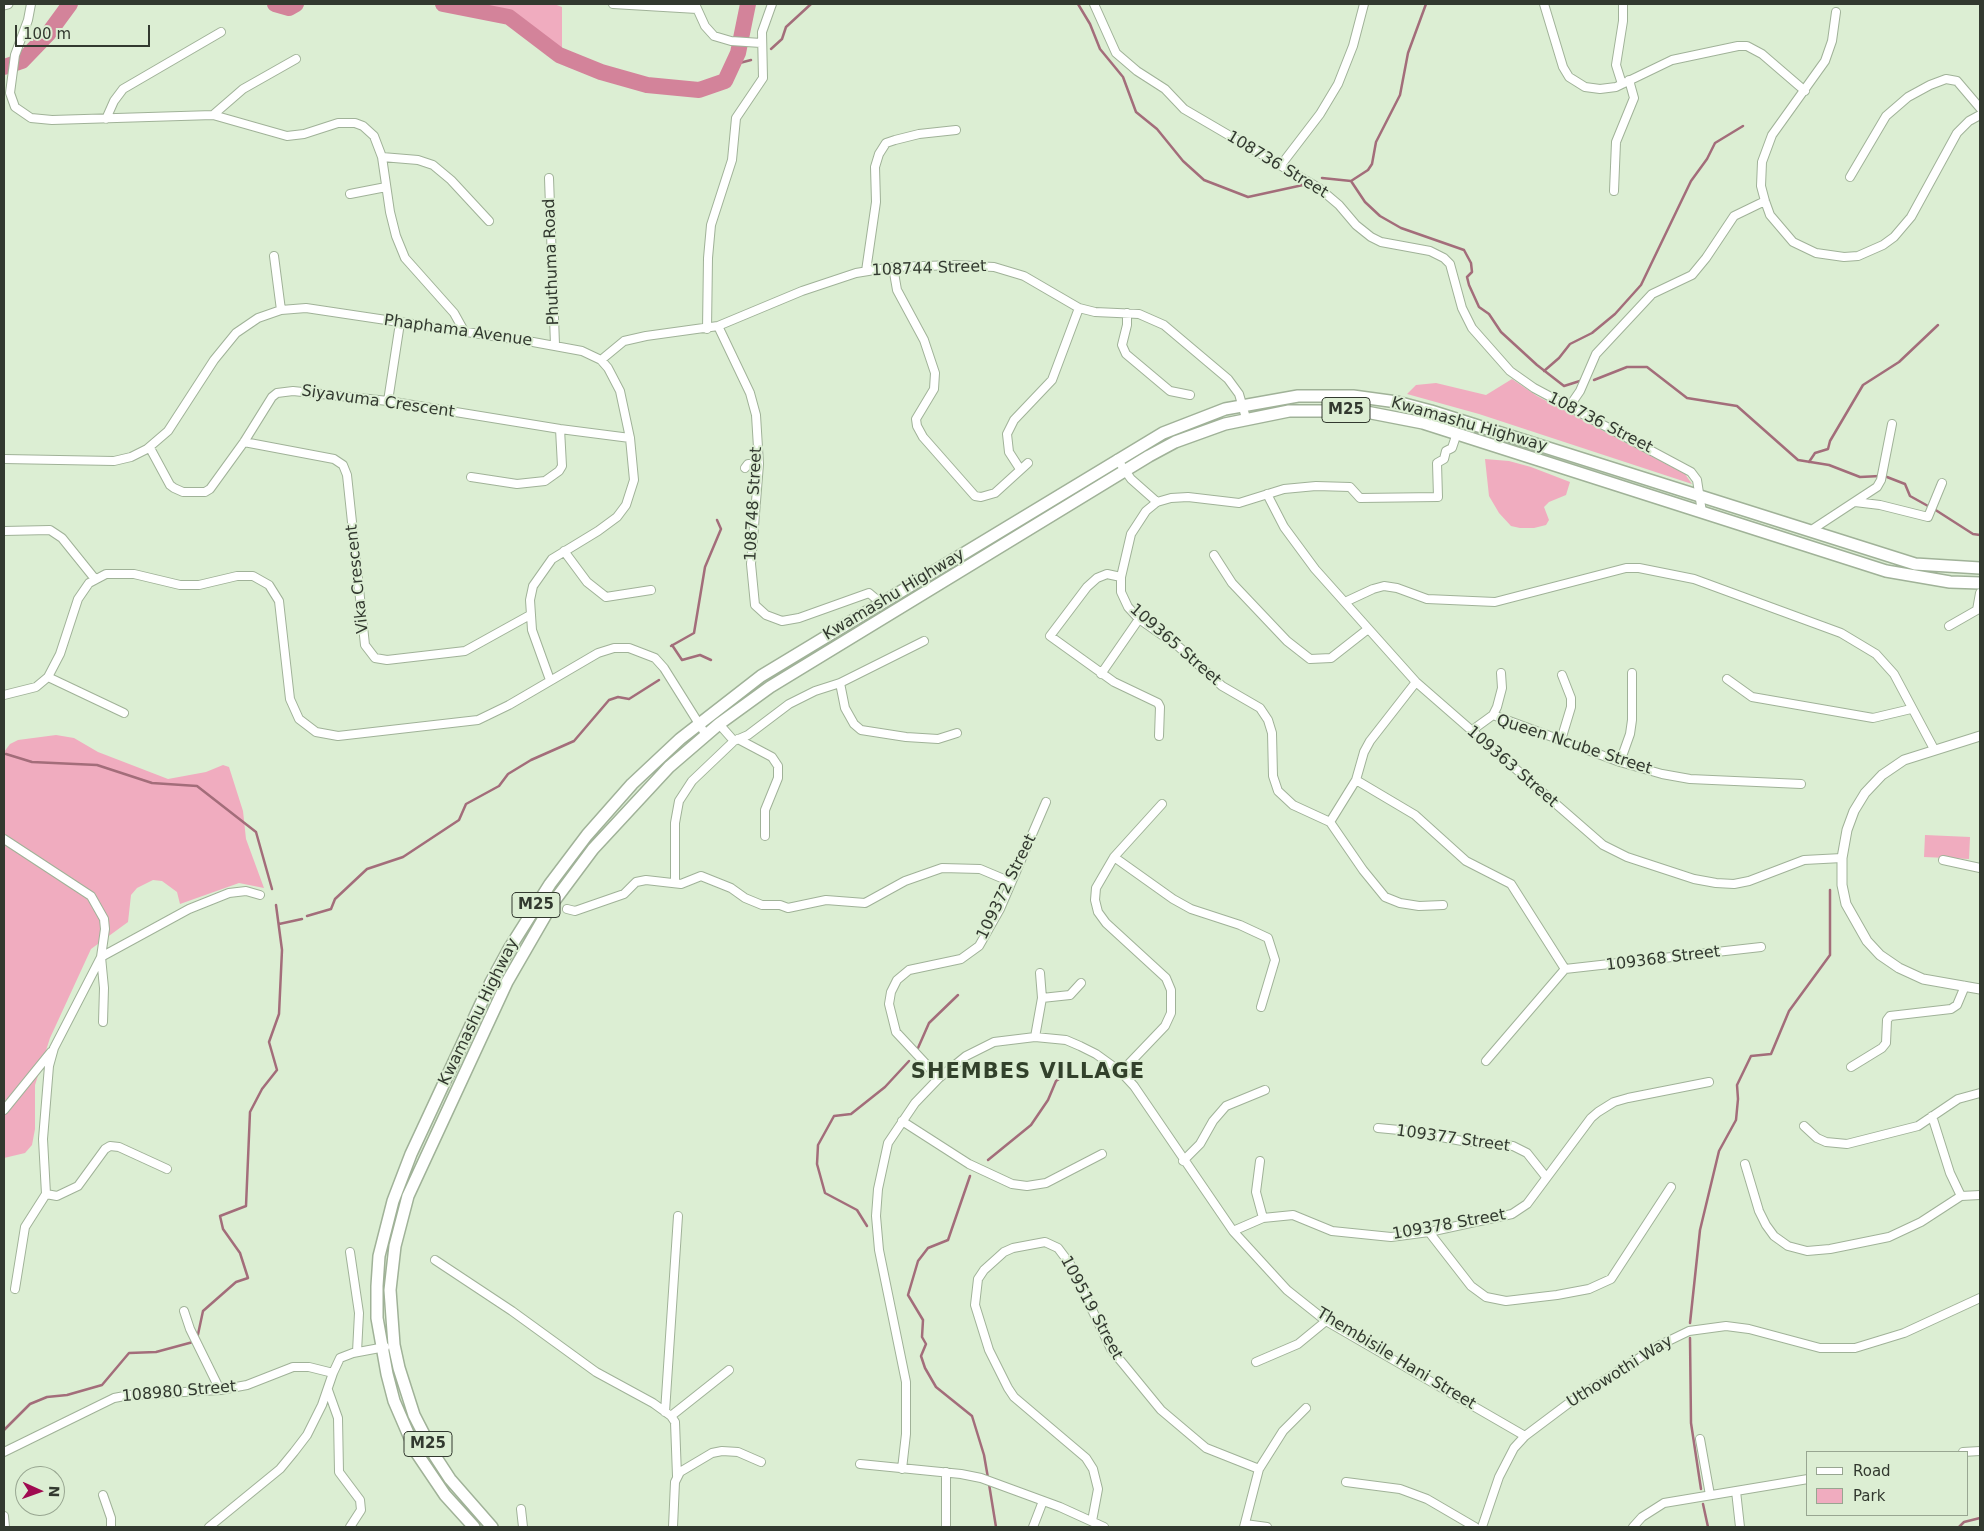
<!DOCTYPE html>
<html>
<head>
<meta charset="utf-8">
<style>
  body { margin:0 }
  #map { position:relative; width:1984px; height:1531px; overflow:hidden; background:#dceed3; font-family:"DejaVu Sans",sans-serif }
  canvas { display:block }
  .frame { position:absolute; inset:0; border:5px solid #32392f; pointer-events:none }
  .legend { position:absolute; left:1806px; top:1451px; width:162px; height:65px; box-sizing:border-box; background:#dceed3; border:1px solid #98a691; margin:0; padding:6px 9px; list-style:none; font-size:15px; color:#32392f }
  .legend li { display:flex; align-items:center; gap:10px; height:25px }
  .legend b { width:25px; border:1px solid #98a691 }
  .north { position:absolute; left:15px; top:1466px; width:50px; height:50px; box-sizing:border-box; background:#dceed3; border:1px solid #98a691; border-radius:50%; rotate:92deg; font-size:14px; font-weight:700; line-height:20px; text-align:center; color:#32392f }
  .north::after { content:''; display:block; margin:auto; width:18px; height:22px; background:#a00b51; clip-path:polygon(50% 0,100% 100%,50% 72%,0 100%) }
  .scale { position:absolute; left:15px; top:25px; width:135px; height:22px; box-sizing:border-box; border:2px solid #32392f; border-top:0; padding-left:6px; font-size:15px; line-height:18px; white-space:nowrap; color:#32392f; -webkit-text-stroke:4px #dceed3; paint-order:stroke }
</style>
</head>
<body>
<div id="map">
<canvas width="1984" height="1531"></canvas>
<div class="frame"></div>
<ul class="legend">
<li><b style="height:6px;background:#fff"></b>Road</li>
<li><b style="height:14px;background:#f0acbf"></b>Park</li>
</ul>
<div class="north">N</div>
<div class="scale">100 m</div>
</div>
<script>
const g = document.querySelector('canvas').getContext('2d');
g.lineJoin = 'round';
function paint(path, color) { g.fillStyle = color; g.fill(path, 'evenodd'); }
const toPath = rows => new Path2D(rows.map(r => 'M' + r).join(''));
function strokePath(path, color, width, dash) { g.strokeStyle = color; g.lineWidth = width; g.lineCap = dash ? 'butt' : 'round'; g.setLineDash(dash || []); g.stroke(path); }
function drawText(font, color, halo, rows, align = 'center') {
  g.font = font + ' "DejaVu Sans",sans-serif'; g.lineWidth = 4; g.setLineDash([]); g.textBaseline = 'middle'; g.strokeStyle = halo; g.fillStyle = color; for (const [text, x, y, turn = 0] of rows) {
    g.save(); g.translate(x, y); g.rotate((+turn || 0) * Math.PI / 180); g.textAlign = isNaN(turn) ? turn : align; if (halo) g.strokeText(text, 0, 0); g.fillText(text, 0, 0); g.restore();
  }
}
paint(toPath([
  [454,4,554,4,562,7,562,53,509,14],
  [1512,379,1537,396,1685,474,1692,484,1479,414,1407,394,1416,385,1436,383,1486,395],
  [1485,459,1509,461,1531,467,1570,482,1566,495,1549,502,1544,507,1549,520,1546,525,1534,528,1520,528,1511,526,1499,513,1489,496],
  [56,735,74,738,98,752,168,779,206,772,223,765,229,767,243,811,246,839,264,888,239,883,180,904,177,892,162,881,153,880,137,888,131,895,128,922,91,949,50,1038,35,1085,35,1129,32,1145,25,1153,4,1158,4,752,10,744,18,740],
  [1925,835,1970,837,1969,859,1924,857]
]), '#f0acbf');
strokePath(toPath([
  [1078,4,1090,24,1100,49,1123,77,1136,112,1157,129,1183,161,1204,180,1248,197,1303,185],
  [771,49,782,39,786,27,811,4],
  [732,65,751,60],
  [1322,178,1351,181,1368,170,1372,164,1376,142,1400,95,1408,53,1426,4],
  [1351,181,1365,202,1380,216,1401,228,1464,250,1471,263,1472,272,1467,277,1469,285,1479,307,1489,314,1501,332,1537,365,1564,386,1583,380],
  [1544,371,1559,358,1570,344,1592,333,1615,314,1641,285,1691,181,1707,159,1715,143,1743,126],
  [1594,380,1627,367,1647,367,1687,398,1737,406,1798,460,1829,465,1860,477,1880,476],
  [1809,462,1815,453,1828,449,1830,441,1863,385,1899,362,1938,325],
  [1887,477,1905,484,1910,496,1928,506],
  [1934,509,1973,534,1980,535],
  [672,645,682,660,700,655,711,660],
  [671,646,694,633,705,567,721,529,717,520],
  [6,754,32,762,97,765,152,783,197,786,256,832,272,889],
  [307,916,331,909,335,899,367,869,403,857,459,820,466,804,499,786,508,774,531,760,574,741,609,700,618,697,629,699,659,680],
  [279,924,302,919],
  [918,1048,929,1023,958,995],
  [988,1160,1031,1125,1048,1100,1056,1081,1062,1077],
  [970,1176,948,1240,928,1248,918,1261,908,1295,923,1320,922,1337,926,1344,921,1356,925,1368,936,1387,972,1416,984,1455,988,1478],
  [867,1226,857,1210,825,1193,817,1164,818,1145,834,1116,851,1114,885,1087,909,1061],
  [1690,1323,1700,1230,1719,1151,1736,1120,1738,1099,1737,1085,1751,1056,1771,1054,1789,1011,1830,955,1830,890],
  [1690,1338,1691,1423,1701,1489],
  [197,1339,203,1311,236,1282,248,1278,240,1253,223,1229,220,1216,246,1206,250,1112,262,1089,277,1070,269,1042,279,1014,282,950,276,905],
  [4,1430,30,1404,47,1397,67,1395,102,1385,129,1353,156,1352,193,1342],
  [989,1484,996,1527],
  [1703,1504,1708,1527],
  [1959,1527,1964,1522,1980,1518]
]), '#a36d7a', 2.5);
strokePath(toPath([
  [275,4,289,8,296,4],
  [443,4,509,17,559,55,601,72,647,85,699,90,725,81,738,53,748,4],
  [4,67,22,61,48,34,70,4]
]), '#d3839a', 16);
const minor = toPath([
  [31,4,28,20,15,55,10,93,15,107,31,118,52,120,213,115,287,136,304,134,338,123,355,123,363,126,374,136,382,157,390,212,396,236,405,258,454,313,464,331],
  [613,4,697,9],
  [695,4,705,26,714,36,731,41,761,43],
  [1094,4,1116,53,1137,71,1165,89,1184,109,1319,188,1339,205,1356,225,1371,237,1381,242,1430,251,1444,258,1450,264,1462,308,1472,328,1510,371,1534,388,1691,472,1697,480,1702,512],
  [1544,4,1563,67,1569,77,1585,87,1600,89,1616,87,1672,60,1738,46,1747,46,1762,54,1805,91],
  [1836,12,1832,41,1825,61,1772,135,1762,162,1761,186,1765,201,1770,215,1793,242,1816,253,1844,257,1858,256,1883,245,1894,237,1911,217,1957,133,1969,121,1980,115],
  [1622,84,1616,65,1623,21,1623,4],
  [213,115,243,89,296,59],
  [106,119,114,101,123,89,221,32],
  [382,157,418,160,433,165,451,180,489,221],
  [1281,165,1320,114,1338,84,1353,46,1364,4],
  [1850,177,1886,116,1908,97,1930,85,1946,79,1957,81,1980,108],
  [549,178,555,345],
  [1614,191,1616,142,1634,98,1629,80],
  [350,194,386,187],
  [274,256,281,310],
  [893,267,897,290,924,340,935,373,934,389,916,419,917,426,923,437,975,496,981,497,995,493,1028,463],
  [866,271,876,202,875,167,879,154,886,143,895,140,919,134,956,130],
  [1127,313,1127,325,1122,345,1126,354,1170,391,1190,395],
  [718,326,750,393,756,415,759,464,751,564,755,605,766,615,782,621,799,618,869,593,881,603],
  [707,329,708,258,711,225,732,160,736,118,763,78,762,32,772,4],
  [601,360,624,341,646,336,718,326,802,291,856,273,893,267,955,265,994,267,1024,276,1079,308,1095,312,1139,314,1164,325,1228,379,1239,394,1246,418],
  [388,401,400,323],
  [1569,407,1580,391,1596,354,1652,294,1692,275,1706,258,1734,216,1765,201],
  [244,442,334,459,343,465,347,475,365,645,375,658,387,660,465,651,530,615],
  [150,448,170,485,174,488,183,492,205,492,210,489,244,442,272,397,277,393,293,391,388,401,560,429,630,438],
  [4,459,114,461,131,457,147,449,168,431,214,360,236,333,258,318,281,310,306,308,533,342,582,351,601,360,608,368,620,391,630,438,634,480,626,505,617,517,598,531,552,559,533,586,530,600,532,630,550,680],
  [1117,459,1131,479,1157,502],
  [745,468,748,464,759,464],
  [1020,469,1009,452,1007,434,1014,420,1052,380,1079,308],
  [471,477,517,484,545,481,559,471,562,466,560,429],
  [1267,494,1284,527,1315,569,1416,682,1603,845,1627,857,1694,879,1716,883,1734,884,1749,881,1804,860,1842,858],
  [1855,502,1880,505,1928,517,1942,483],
  [4,531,50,530,62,538,95,579],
  [1810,531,1877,487,1881,480,1892,424],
  [564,551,587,582,606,597,651,590],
  [1214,555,1232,583,1287,641,1310,659,1331,658,1368,629],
  [1121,577,1107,574,1097,578,1087,587,1050,636,1114,682,1158,703,1160,707,1159,736],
  [1345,602,1373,589,1384,586,1397,588,1427,599,1495,602,1626,568,1639,568,1694,579,1841,633,1876,654,1894,674,1934,749],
  [1949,626,1977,610,1980,593],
  [1101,674,1139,619],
  [48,677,124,713],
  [1727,679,1752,697,1873,718,1911,709],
  [1416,682,1370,741,1364,752,1356,780,1330,822,1363,870,1385,897,1400,903,1419,906,1443,905],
  [840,683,845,708,854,724,861,730,906,737,938,739,957,733],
  [4,695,36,687,48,677,60,654,78,599,89,583,106,574,134,574,180,585,199,585,237,576,253,576,269,585,279,601,290,699,299,719,316,732,338,736,478,720,509,705,598,653,614,648,629,648,655,658,664,668,706,735],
  [1493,715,1620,762,1662,774,1690,779,1801,784],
  [719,724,734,741,748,735,789,704,815,691,840,683,924,641],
  [1471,731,1493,715,1497,707,1502,688,1501,673],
  [738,739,772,757,778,766,778,778,765,810,765,836],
  [1561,740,1571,707,1571,698,1562,675],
  [1620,762,1630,734,1632,720,1632,673],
  [1356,780,1415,815,1466,861,1511,884,1565,969],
  [1330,822,1293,805,1278,791,1273,776,1272,733,1268,720,1260,708,1222,686,1179,647,1139,619,1128,607,1121,592,1121,577,1131,534,1146,511,1157,502,1171,498,1188,497,1239,503,1284,489,1316,486,1350,487,1360,498,1438,497,1437,463,1444,459,1446,451,1452,448,1457,433],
  [4,839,91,896,104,919,105,929,101,957,54,1048,49,1066,43,1139,46,1194,25,1227,15,1289],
  [1114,857,1173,899,1191,909,1240,925,1268,938,1275,960,1261,1007],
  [1943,860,1980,868],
  [675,883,675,823,679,801,692,781,734,741],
  [567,909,575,911,624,894,636,882,646,880,681,884,701,876,731,888,745,898,762,905,780,905,788,908,826,900,865,903,905,881,942,868,980,869,1011,882],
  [1565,969,1761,947],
  [1042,998,1070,995,1081,983],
  [103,1022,104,988,101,957,189,909,229,893,246,891,260,895],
  [1035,1037,1042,998,1040,973],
  [1486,1061,1565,969],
  [1851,1067,1882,1048,1886,1043,1887,1020,1890,1016,1951,1009,1957,1005,1965,986],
  [1121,1072,1165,1026,1171,1013,1171,990,1166,978,1106,923,1098,912,1095,900,1096,888,1114,857,1162,804],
  [939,1078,896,1032,889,1004,891,992,897,980,909,970,961,959,979,946,1000,909,1046,802],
  [4,1110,51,1052],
  [1932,1116,1950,1173,1961,1196],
  [902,1121,969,1164,1012,1184,1027,1186,1046,1183,1102,1154],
  [1804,1126,1817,1138,1826,1142,1847,1144,1918,1126,1958,1099,1980,1093],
  [1378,1128,1410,1131,1462,1141,1513,1146,1527,1153,1546,1177],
  [1183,1161,1200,1144,1213,1121,1226,1106,1265,1090],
  [1260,1161,1256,1192,1263,1218],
  [1745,1164,1759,1211,1766,1225,1774,1236,1788,1246,1807,1251,1830,1249,1889,1237,1921,1222,1961,1196,1980,1195],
  [46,1194,57,1196,78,1186,105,1149,110,1146,119,1147,167,1169],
  [1233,1231,1263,1218,1293,1215,1332,1231,1391,1237,1429,1232,1512,1214,1527,1204,1591,1118,1598,1112,1614,1102,1628,1098,1709,1082],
  [1429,1232,1471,1286,1486,1297,1506,1301,1557,1295,1589,1289,1611,1279,1671,1187],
  [350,1252,359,1313,357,1352],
  [435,1260,512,1311,596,1372,653,1403,671,1416,675,1422,677,1476],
  [184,1311,190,1329,220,1390],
  [1256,1362,1298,1344,1326,1321],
  [328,1390,338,1418,339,1472,360,1500,361,1510,350,1527],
  [665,1412,678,1216],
  [671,1416,729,1370],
  [1700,1439,1710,1495],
  [4,1452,114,1398,130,1395,220,1390,247,1385,293,1367,309,1367,333,1373],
  [1963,1452,1980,1451],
  [860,1464,961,1474,981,1478,1060,1507,1104,1527],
  [902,1469,906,1434,906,1382,879,1250,876,1216,878,1189,888,1143,915,1103,939,1078,966,1056,994,1042,1035,1037,1066,1040,1080,1046,1096,1054,1121,1072,1134,1086,1233,1231,1287,1290,1326,1321,1525,1436],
  [1346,1482,1400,1489,1427,1499,1475,1527],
  [1736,1491,1740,1527],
  [103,1495,111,1518,111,1527],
  [521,1509,523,1527],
  [4,1516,5,1527],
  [1092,1521,1098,1489,1093,1469,1086,1458,1014,1397,1008,1388,989,1350,975,1305,978,1279,984,1270,1004,1252,1013,1248,1045,1242,1058,1248,1070,1264,1111,1349,1161,1410,1206,1448,1259,1469],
  [1245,1524,1267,1527],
  [209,1527,280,1469,294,1452,307,1435,322,1405,333,1373,340,1358,353,1353,385,1347],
  [673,1527,675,1482,680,1472,712,1453,722,1451,738,1452,761,1462],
  [946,1527,946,1472],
  [1033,1527,1043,1501],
  [1244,1527,1259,1469,1283,1431,1306,1408],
  [1482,1527,1499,1477,1514,1448,1525,1436,1569,1403,1658,1346,1689,1331,1726,1326,1749,1329,1820,1348,1855,1348,1904,1333,1980,1298],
  [1633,1527,1642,1517,1664,1503,1808,1479]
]);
const tertiary = toPath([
  [4,5,8,4],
  [1980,736,1904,760,1882,775,1865,793,1854,811,1847,830,1842,858,1842,885,1846,904,1867,941,1880,955,1899,968,1923,979,1980,989]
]);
const primary = toPath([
  [474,1527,445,1495,416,1452,394,1401,387,1374,377,1318,377,1286,379,1256,393,1201,411,1154,491,982,509,949,550,884,587,835,632,784,680,739,761,676,1163,433,1225,409,1298,396,1353,396,1397,402,1431,411,1915,564,1980,568],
  [492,1527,450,1479,435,1456,414,1415,399,1368,394,1345,390,1290,395,1246,408,1196,507,982,552,904,593,849,669,767,719,724,770,687,1149,456,1175,442,1225,424,1289,411,1361,411,1423,423,1886,571,1950,582,1980,583]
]);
strokePath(minor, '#a0b298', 10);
strokePath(tertiary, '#a0b298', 11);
strokePath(primary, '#a0b298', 14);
strokePath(minor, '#fff', 8);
strokePath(tertiary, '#fff', 9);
strokePath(primary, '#fff', 11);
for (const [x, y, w] of [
  [1346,410,48],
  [536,905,48],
  [428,1444,48]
]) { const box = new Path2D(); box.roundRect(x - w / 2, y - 12.5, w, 25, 4); g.fillStyle = '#dceed3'; g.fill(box); strokePath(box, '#32392f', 1); }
drawText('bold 15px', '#32392f', null, [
  ["M25",1346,410],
  ["M25",536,905],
  ["M25",428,1444]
]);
drawText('16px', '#32392f', '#dceed3', [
  ["108736 Street",1277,165,31],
  ["Phuthuma Road",552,262,-92],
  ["108744 Street",929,269,-2],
  ["Phaphama Avenue",458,331,8],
  ["Siyavuma Crescent",378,402,8],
  ["108736 Street",1600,423,27],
  ["Kwamashu Highway",1469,425,16],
  ["108748 Street",754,504,-87],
  ["Vika Crescent",358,579,-96],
  ["Kwamashu Highway",894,595,-31],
  ["109365 Street",1175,645,41],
  ["Queen Ncube Street",1574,745,18],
  ["109363 Street",1512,767,41],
  ["109372 Street",1007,887,-64],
  ["109368 Street",1663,959,-7],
  ["Kwamashu Highway",479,1012,-64],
  ["109377 Street",1453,1139,8],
  ["109378 Street",1449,1225,-10],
  ["109519 Street",1091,1308,62],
  ["Thembisile Hani Street",1396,1359,31],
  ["Uthowothi Way",1620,1372,-32],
  ["108980 Street",179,1392,-5]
]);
g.letterSpacing = '1px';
drawText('bold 21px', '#32412b', '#dceed3', [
  ["SHEMBES VILLAGE",1028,1073]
]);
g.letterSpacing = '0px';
</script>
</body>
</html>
